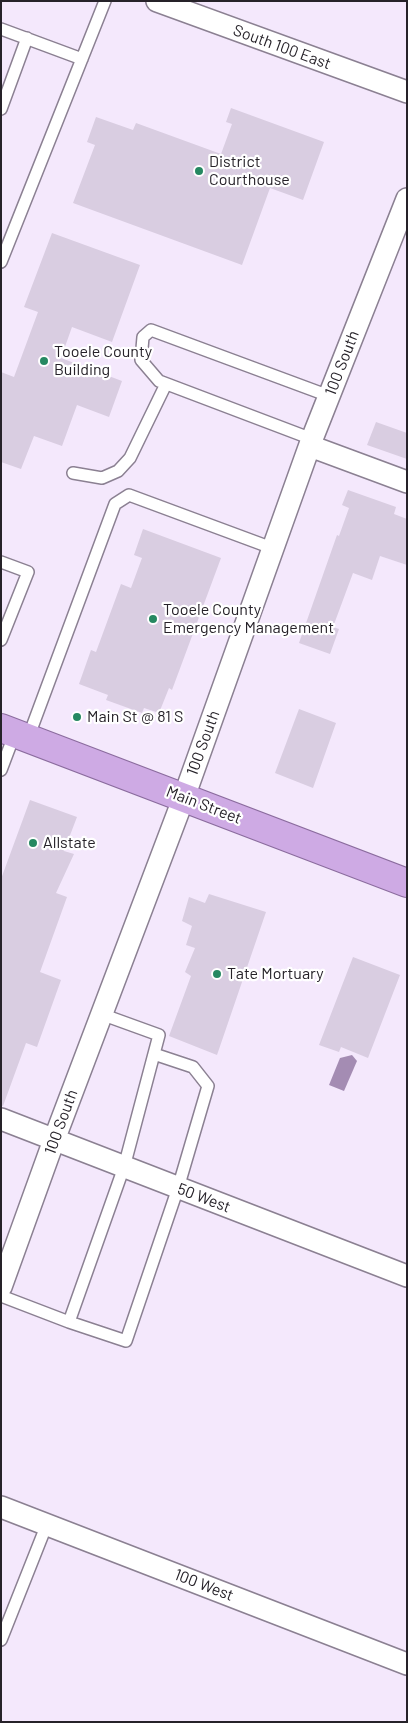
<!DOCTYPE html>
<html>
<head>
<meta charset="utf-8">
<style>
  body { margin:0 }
  #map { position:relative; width:408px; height:1723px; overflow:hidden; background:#f4e8fc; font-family:Barlow,sans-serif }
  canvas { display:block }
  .frame { position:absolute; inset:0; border:2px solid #262229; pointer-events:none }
</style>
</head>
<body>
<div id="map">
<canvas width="408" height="1723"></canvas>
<div class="frame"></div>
</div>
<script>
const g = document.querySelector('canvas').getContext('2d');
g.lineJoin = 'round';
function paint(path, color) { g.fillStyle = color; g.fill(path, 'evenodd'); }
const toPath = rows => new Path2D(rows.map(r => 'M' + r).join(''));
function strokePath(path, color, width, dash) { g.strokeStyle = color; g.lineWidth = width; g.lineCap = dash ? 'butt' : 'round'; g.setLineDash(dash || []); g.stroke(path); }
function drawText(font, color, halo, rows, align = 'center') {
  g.font = font + ' Barlow,sans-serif'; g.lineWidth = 4.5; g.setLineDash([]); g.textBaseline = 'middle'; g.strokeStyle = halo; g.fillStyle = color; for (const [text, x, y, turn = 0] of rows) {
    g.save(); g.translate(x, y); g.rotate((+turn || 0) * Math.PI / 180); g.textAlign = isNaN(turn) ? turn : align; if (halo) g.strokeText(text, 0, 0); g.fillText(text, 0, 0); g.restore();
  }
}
paint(toPath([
  [352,1055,357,1061,344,1091,329,1085,340,1058]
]), '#a48cb3');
paint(toPath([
  [231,108,324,142,303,200,270,188,242,265,73,203,95,145,87,142,96,117,133,130,136,123,221,154,232,124,226,122],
  [52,233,140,265,112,342,72,327,61,358,122,381,109,417,77,405,62,446,34,436,21,469,1,462,1,372,14,377,38,312,24,307],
  [376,422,407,433,407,459,367,445],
  [348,490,396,507,394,514,407,519,407,565,380,556,372,580,353,573,333,627,339,629,330,654,299,643,337,535,339,536,349,508,342,505],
  [143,529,221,558,172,690,169,688,159,713,144,708,142,713,106,700,108,695,79,684,91,650,96,652,121,584,131,588,142,558,134,555],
  [299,709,336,723,313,788,275,773],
  [30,800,77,817,64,851,74,854,56,893,67,897,40,972,61,980,37,1047,26,1043,3,1106,1,1105,1,879],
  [209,894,266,912,217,1055,169,1036,191,976,185,972,195,948,186,945,192,926,182,921,189,897,205,903],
  [353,957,400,975,368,1058,341,1047,339,1052,319,1045]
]), '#d9cde1');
const service = toPath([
  [1,29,82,59],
  [1,109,27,38],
  [1,262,105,1],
  [312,439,159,381,141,360,143,337,151,330,329,396],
  [73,473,102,478,118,471,130,458,166,384],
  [1,562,28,572,1,640],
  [28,738,115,504,129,495,272,548],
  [1,770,15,733],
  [1,1296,69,1322,124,1167,159,1035,101,1014],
  [69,1322,126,1341,178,1188,208,1086,193,1067,154,1054],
  [1,1640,47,1524]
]);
const minor = toPath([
  [157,1,407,92],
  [310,446,407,482],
  [1,1119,407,1276],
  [1,1287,54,1140,184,797,312,439,407,199],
  [1,1507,407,1664]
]);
const trunk = toPath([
  [1,728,407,883]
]);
strokePath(service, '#8b8092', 14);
strokePath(minor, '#8b8092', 24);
strokePath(trunk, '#8b6c9e', 30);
strokePath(service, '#fff', 11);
strokePath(minor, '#fff', 21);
strokePath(trunk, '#ceaae4', 28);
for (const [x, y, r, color] of [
  [199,171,5,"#258861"],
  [44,361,5,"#258861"],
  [153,619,5,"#258861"],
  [77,717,5,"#258861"],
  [33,843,5,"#258861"],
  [217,974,5,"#258861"]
]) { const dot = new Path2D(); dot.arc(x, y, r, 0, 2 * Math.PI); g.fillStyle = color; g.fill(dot); strokePath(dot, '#fff', 2); }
drawText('16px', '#262229', '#fff', [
  ["South 100 East",282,47,20],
  ["100 South",342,363,-69],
  ["100 South",203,743,-70],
  ["Main Street",204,805,21],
  ["100 South",61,1122,-70],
  ["50 West",204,1198,21],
  ["100 West",204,1585,21]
]);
drawText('16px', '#262229', '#fff', [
  ["District",209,162],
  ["Courthouse",209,180],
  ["Tooele County",54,352],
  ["Building",54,370],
  ["Tooele County",163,610],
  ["Emergency Management",163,628],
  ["Main St @ 81 S",87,717],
  ["Allstate",43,843],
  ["Tate Mortuary",227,974]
], 'left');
</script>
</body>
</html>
